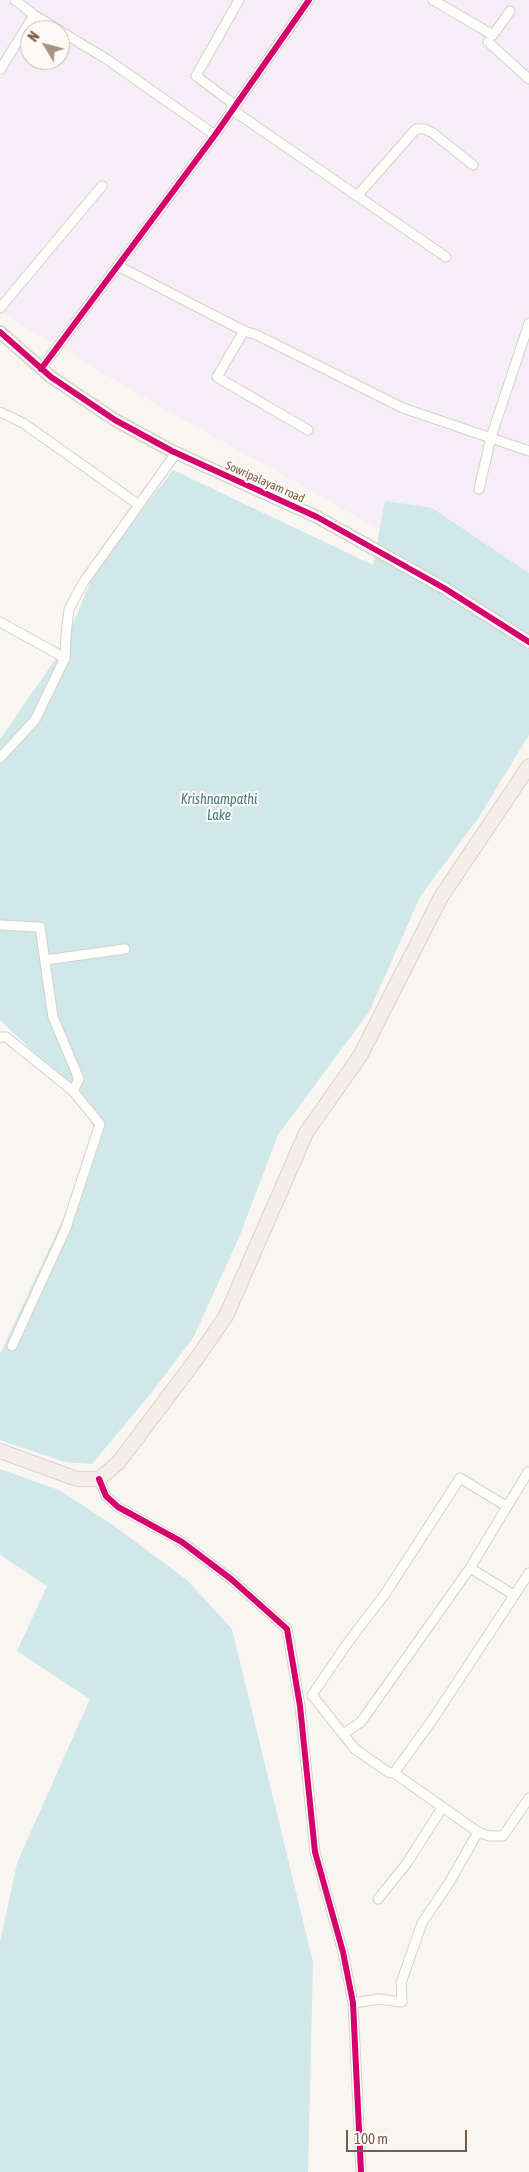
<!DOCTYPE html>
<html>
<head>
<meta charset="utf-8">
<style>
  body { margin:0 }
  #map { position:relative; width:529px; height:2172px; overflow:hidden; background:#f9f5f0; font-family:"Asap Condensed",sans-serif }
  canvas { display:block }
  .north { position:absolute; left:20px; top:20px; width:50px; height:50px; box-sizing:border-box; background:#fffaf3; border:1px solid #cabbb1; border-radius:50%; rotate:307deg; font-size:14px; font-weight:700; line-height:20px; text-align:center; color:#7a5c4d }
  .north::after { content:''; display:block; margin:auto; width:18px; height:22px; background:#a69286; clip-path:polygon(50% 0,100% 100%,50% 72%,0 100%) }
  .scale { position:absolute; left:346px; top:2130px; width:121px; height:22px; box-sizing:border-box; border:2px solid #7a5c4d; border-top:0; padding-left:6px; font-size:15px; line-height:18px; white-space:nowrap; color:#7a5c4d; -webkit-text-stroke:4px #fffaf3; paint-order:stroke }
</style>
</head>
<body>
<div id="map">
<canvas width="529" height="2172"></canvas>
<div class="north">N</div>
<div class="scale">100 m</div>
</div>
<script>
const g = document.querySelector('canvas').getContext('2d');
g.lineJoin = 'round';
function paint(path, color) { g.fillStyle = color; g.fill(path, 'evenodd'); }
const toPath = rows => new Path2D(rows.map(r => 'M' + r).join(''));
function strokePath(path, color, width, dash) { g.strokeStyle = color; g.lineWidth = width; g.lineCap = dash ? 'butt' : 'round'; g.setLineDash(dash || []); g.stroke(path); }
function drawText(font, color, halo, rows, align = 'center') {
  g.font = font + ' "Asap Condensed",sans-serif'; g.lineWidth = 4; g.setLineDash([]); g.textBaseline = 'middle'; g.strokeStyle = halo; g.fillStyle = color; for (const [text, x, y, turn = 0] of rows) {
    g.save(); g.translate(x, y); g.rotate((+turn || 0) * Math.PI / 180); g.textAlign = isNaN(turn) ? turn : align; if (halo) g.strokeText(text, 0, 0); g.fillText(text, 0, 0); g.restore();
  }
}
paint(toPath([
  [0,0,529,0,529,613,145,398,0,312],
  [30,30,60,30,60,60,30,60]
]), '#f6eef6');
paint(toPath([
  [173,470,373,565,385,501,432,508,529,573,529,735,479,817,420,897,369,1012,278,1135,238,1240,193,1338,152,1392,92,1464,65,1462,0,1440,0,1354,99,1142,81,1097,0,1020,0,739,62,650,95,571],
  [0,1469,59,1490,110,1523,187,1580,232,1629,313,1962,308,2172,0,2172,0,1942,17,1863,90,1699,17,1651,47,1586,0,1555]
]), '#d0e8ea');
const minor = toPath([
  [433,0,493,35,510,11],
  [34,15,59,30],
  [60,31,108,60,215,135],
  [488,42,529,79],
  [0,70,34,15,15,0],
  [235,105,196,76,239,0],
  [231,109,446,257],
  [357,196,416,129,425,129,433,133,473,165],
  [118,266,244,331,257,335,403,408,529,451],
  [0,308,102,186],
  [244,331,217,377,308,430],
  [41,369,215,135,309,0],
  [0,412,23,423,139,505],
  [479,489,491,437,529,323],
  [0,622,65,658],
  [0,758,35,720,65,658,66,635,69,609,83,583,176,453],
  [0,925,40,927,53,1017,79,1079,73,1091],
  [45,960,125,949],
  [0,1037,6,1037,73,1091,100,1124,66,1228,12,1346],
  [99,1479,106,1496,118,1507,182,1542,231,1579,287,1629,300,1706,315,1852,343,1952,353,2003,361,2172],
  [506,1506,460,1478,385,1594,349,1641,312,1695,355,1749,388,1772,394,1773,478,1832,489,1836,503,1836,529,1798],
  [470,1568,514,1595],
  [343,1734,361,1722,470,1568,528,1472],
  [394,1773,433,1719,529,1573],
  [378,1899,407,1863,442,1808],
  [353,2003,379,1999,402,2002,401,1983,422,1923,449,1883,478,1832]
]);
const tertiary = toPath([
  [0,332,51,377,115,420,172,451,317,517,444,588,529,642]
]);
const primary = toPath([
  [0,1451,77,1479,99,1479,118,1463,195,1361,226,1316,306,1133,360,1056,441,897,529,766]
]);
strokePath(minor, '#d7d1cb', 11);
strokePath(tertiary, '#d7d1cb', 14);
strokePath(primary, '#dad1cc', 16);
strokePath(minor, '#fefefd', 9);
strokePath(tertiary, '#fefefd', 11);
strokePath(primary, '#f3eee8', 14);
strokePath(toPath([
  [0,332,51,377,115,420,172,451,317,517,444,588,529,642],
  [41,369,215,135,309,0],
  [99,1479,106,1496,118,1507,182,1542,231,1579,287,1629,300,1706,315,1852,343,1952,353,2003,361,2172]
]), '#d6006c', 6);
drawText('12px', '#7a5c4d', '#fffaf3', [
  ["Sowripalayam road",265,482,24]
]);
drawText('italic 14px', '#437c86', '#fffaf3', [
  ["Krishnampathi",219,800],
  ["Lake",219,816]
]);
</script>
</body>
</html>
